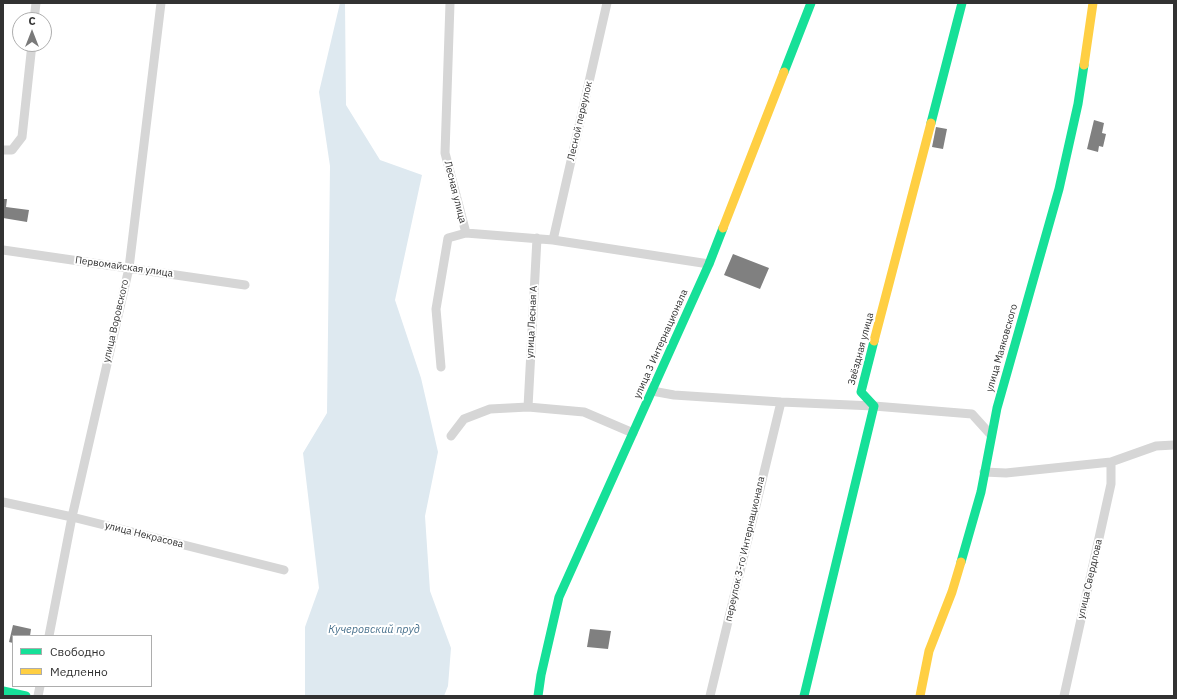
<!DOCTYPE html>
<html>
<head>
<meta charset="utf-8">
<style>
  body { margin:0 }
  #map { position:relative; width:1177px; height:699px; overflow:hidden; background:#fff; font-family:"IBM Plex Sans",sans-serif }
  canvas { display:block }
  .frame { position:absolute; inset:0; border:4px solid #323232; pointer-events:none }
  .legend { position:absolute; left:12px; top:635px; width:140px; height:52px; box-sizing:border-box; background:#fff; border:1px solid #adadad; margin:0; padding:5px 7px; list-style:none; font-size:12px; color:#323232 }
  .legend li { display:flex; align-items:center; gap:8px; height:20px }
  .legend b { width:20px; border:1px solid #adadad }
  .north { position:absolute; left:12px; top:12px; width:40px; height:40px; box-sizing:border-box; background:#fff; border:1px solid #adadad; border-radius:50%; rotate:0deg; font-size:11px; font-weight:700; line-height:16px; text-align:center; color:#323232 }
  .north::after { content:''; display:block; margin:auto; width:14px; height:18px; background:#7a7a7a; clip-path:polygon(50% 0,100% 100%,50% 72%,0 100%) }
</style>
</head>
<body>
<div id="map">
<canvas width="1177" height="699"></canvas>
<div class="frame"></div>
<ul class="legend">
<li><b style="height:5px;background:#16e098"></b>Свободно</li>
<li><b style="height:5px;background:#ffcf43"></b>Медленно</li>
</ul>
<div class="north">С</div>
</div>
<script>
const g = document.querySelector('canvas').getContext('2d');
g.lineJoin = 'round';
function paint(path, color) { g.fillStyle = color; g.fill(path, 'evenodd'); }
const toPath = rows => new Path2D(rows.map(r => 'M' + r).join(''));
function strokePath(path, color, width, dash) { g.strokeStyle = color; g.lineWidth = width; g.lineCap = dash ? 'butt' : 'round'; g.setLineDash(dash || []); g.stroke(path); }
function drawText(font, color, halo, rows, align = 'center') {
  g.font = font + ' "IBM Plex Sans",sans-serif'; g.lineWidth = 4; g.setLineDash([]); g.textBaseline = 'middle'; g.strokeStyle = halo; g.fillStyle = color; for (const [text, x, y, turn = 0] of rows) {
    g.save(); g.translate(x, y); g.rotate((+turn || 0) * Math.PI / 180); g.textAlign = isNaN(turn) ? turn : align; if (halo) g.strokeText(text, 0, 0); g.fillText(text, 0, 0); g.restore();
  }
}
paint(toPath([
  [340,3,345,3,346,105,380,160,422,175,395,300,421,378,438,452,425,516,430,591,451,648,448,686,444,696,305,696,305,627,319,588,303,453,327,413,330,166,319,92]
]), '#dee9f0');
paint(toPath([
  [1094,120,1104,123,1102,133,1106,134,1103,147,1099,146,1098,152,1087,149],
  [936,127,947,129,943,149,932,147],
  [3,199,7,199,6,207,29,210,27,222,3,218],
  [733,254,769,268,760,289,724,275],
  [13,625,31,629,30,636,13,636,13,643,9,642],
  [590,629,611,631,608,649,587,647]
]), '#808080');
strokePath(toPath([
  [34,20,36,3],
  [3,150,12,150,22,137,32,44],
  [466,233,553,240,709,264],
  [553,240,607,3],
  [3,250,245,285],
  [441,367,436,309,448,238,466,233,445,153,450,3],
  [652,391,674,395,781,402,874,406,972,414,991,435],
  [528,407,537,238],
  [451,436,464,419,490,409,528,407,584,412,633,433],
  [984,472,1006,473,1111,462,1156,446,1174,445],
  [3,502,72,517,284,570],
  [49,636,72,517,129,268,161,3],
  [38,696,40,686],
  [710,696,781,402],
  [1064,696,1111,484,1111,462]
]), '#d6d6d6', 9);
strokePath(toPath([
  [784,72,811,3],
  [931,123,962,3],
  [961,562,981,492,997,408,1059,189,1078,104,1084,65],
  [3,691,26,696],
  [538,696,541,675,559,597,709,264,723,228],
  [804,696,874,406,861,392,874,341]
]), '#16e098', 9);
strokePath(toPath([
  [1084,65,1093,3],
  [723,228,784,72],
  [874,341,931,123],
  [920,696,929,651,952,592,961,562]
]), '#ffcf43', 9);
drawText('10px', '#323232', '#fff', [
  ["Лесной переулок",580,121,-77],
  ["Лесная улица",455,192,76],
  ["Первомайская улица",124,267,8],
  ["улица Воровского",116,321,-77],
  ["улица Лесная А",532,322,-87],
  ["улица 3 Интернационала",661,344,-66],
  ["улица Маяковского",1002,348,-74],
  ["Звёздная улица",861,349,-75],
  ["улица Некрасова",144,535,14],
  ["переулок 3-го Интернационала",745,549,-77],
  ["улица Свердлова",1090,579,-77]
]);
drawText('italic 11px', '#47708c', '#fff', [
  ["Кучеровский пруд",374,630]
]);
</script>
</body>
</html>
